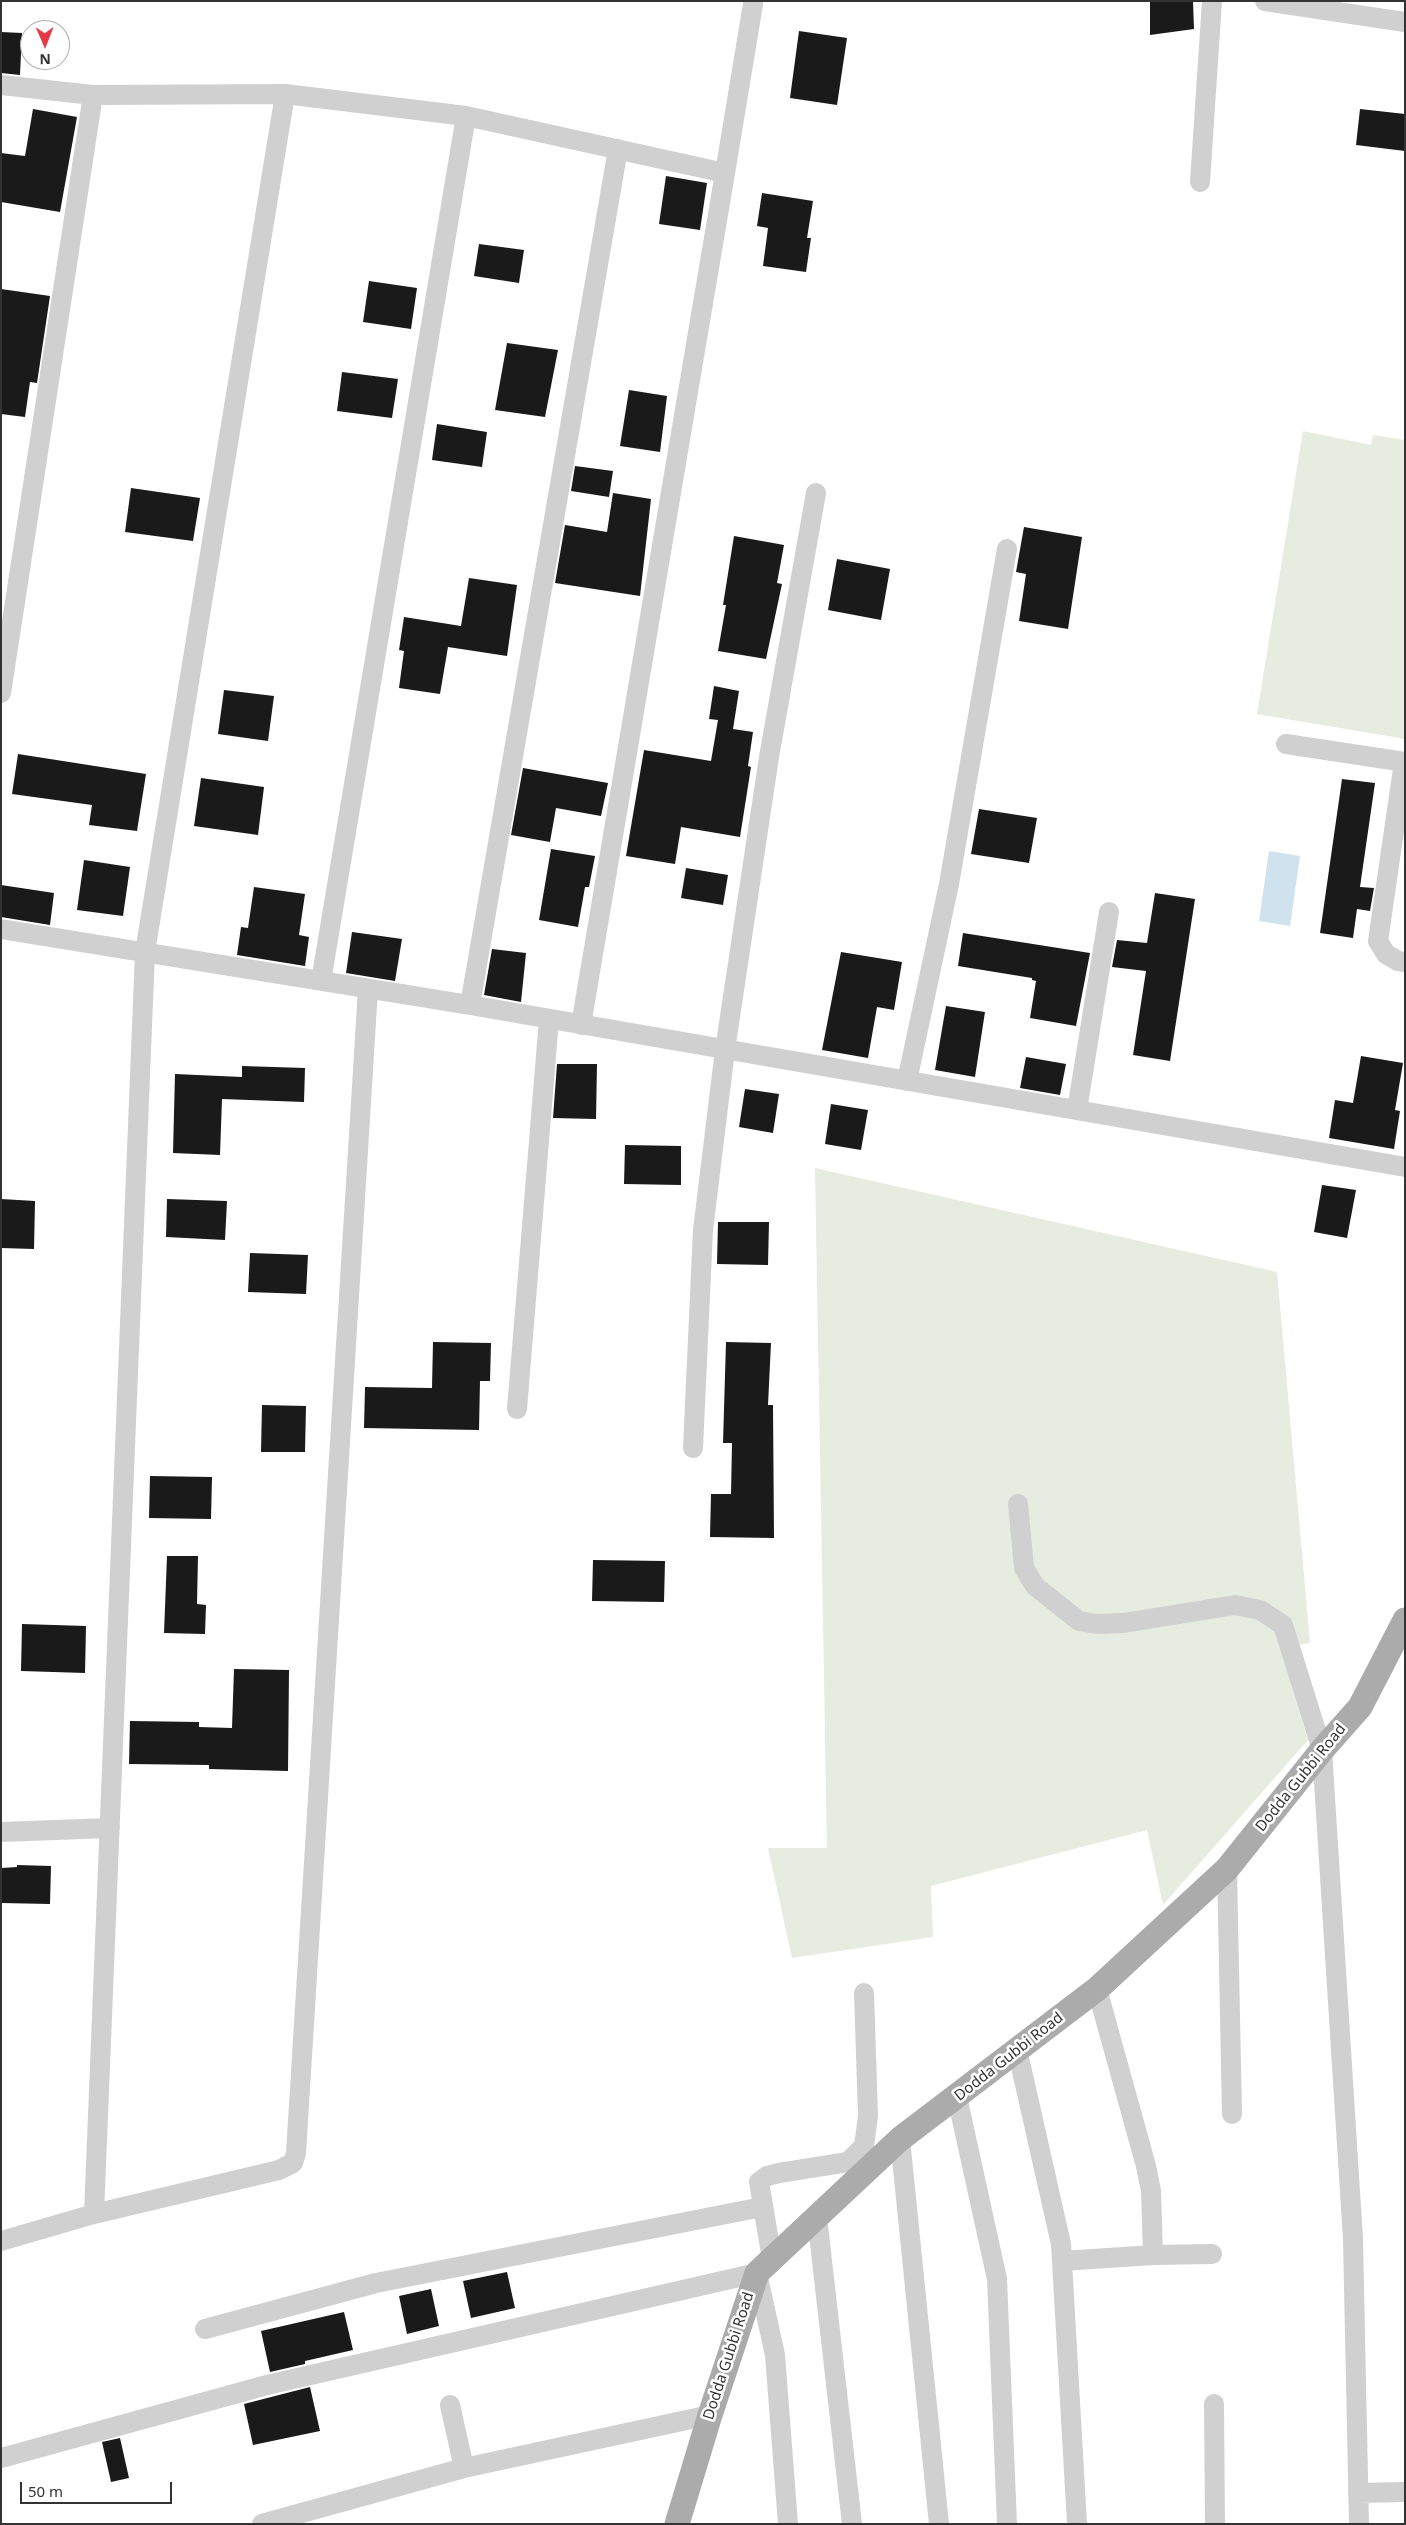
<!DOCTYPE html>
<html>
<head>
<meta charset="utf-8">
<style>
  body { margin:0 }
  #map { position:relative; width:1406px; height:2525px; overflow:hidden; background:#fff; font-family:"Noto Sans",sans-serif }
  canvas { display:block }
  .frame { position:absolute; inset:0; border:2px solid #333; pointer-events:none }
  .north { position:absolute; left:20px; top:20px; width:50px; height:50px; box-sizing:border-box; background:#fff; border:1px solid #adadad; border-radius:50%; rotate:179deg; font-size:14px; font-weight:700; line-height:20px; text-align:center; color:#333 }
  .north::after { content:''; display:block; margin:auto; width:18px; height:22px; background:#e63946; clip-path:polygon(50% 0,100% 100%,50% 72%,0 100%) }
  .scale { position:absolute; left:20px; top:2482px; width:152px; height:22px; box-sizing:border-box; border:2px solid #333; border-top:0; padding-left:6px; font-size:15px; line-height:18px; white-space:nowrap; color:#333; -webkit-text-stroke:4px #fff; paint-order:stroke }
</style>
</head>
<body>
<div id="map">
<canvas width="1406" height="2525"></canvas>
<div class="frame"></div>
<div class="north">N</div>
<div class="scale">50 m</div>
</div>
<script>
const g = document.querySelector('canvas').getContext('2d');
g.lineJoin = 'round';
function paint(path, color) { g.fillStyle = color; g.fill(path, 'evenodd'); }
const toPath = rows => new Path2D(rows.map(r => 'M' + r).join(''));
function strokePath(path, color, width, dash) { g.strokeStyle = color; g.lineWidth = width; g.lineCap = dash ? 'butt' : 'round'; g.setLineDash(dash || []); g.stroke(path); }
function drawText(font, color, halo, rows, align = 'center') {
  g.font = font + ' "Noto Sans",sans-serif'; g.lineWidth = 5; g.setLineDash([]); g.textBaseline = 'middle'; g.strokeStyle = halo; g.fillStyle = color; for (const [text, x, y, turn = 0] of rows) {
    g.save(); g.translate(x, y); g.rotate((+turn || 0) * Math.PI / 180); g.textAlign = isNaN(turn) ? turn : align; if (halo) g.strokeText(text, 0, 0); g.fillText(text, 0, 0); g.restore();
  }
}
paint(toPath([
  [1303,431,1371,445,1373,435,1405,440,1405,739,1257,714],
  [815,1168,1277,1272,1310,1643,1280,1648,1308,1740,1163,1905,1147,1830,931,1886,933,1937,792,1958,768,1848,827,1848]
]), '#e6ecdf');
paint(toPath([
  [1269,851,1300,856,1290,926,1259,921]
]), '#cfe2ee');
paint(toPath([
  [1150,1,1193,1,1194,29,1150,35],
  [799,31,847,38,837,105,790,98],
  [1,32,22,33,20,75,1,73],
  [33,109,77,117,60,212,1,202,1,153,25,156],
  [1360,109,1405,114,1405,151,1356,145],
  [666,176,707,183,700,230,659,224],
  [762,193,813,201,807,238,811,238,806,272,763,266,768,228,757,226],
  [479,244,524,250,519,283,474,276],
  [369,281,417,288,411,329,363,322],
  [1,289,50,296,37,383,30,382,25,417,1,414],
  [507,343,558,350,545,417,495,410],
  [342,372,398,379,392,418,337,411],
  [629,390,667,396,660,452,620,446],
  [437,424,487,432,482,467,432,460],
  [575,466,613,471,609,497,571,491],
  [131,488,200,498,193,541,125,532],
  [613,493,651,499,640,596,555,583,565,525,607,532],
  [1024,527,1082,537,1068,629,1019,621,1026,574,1016,572],
  [734,536,784,545,777,583,782,584,766,659,718,651,726,605,723,605],
  [837,559,890,569,881,620,828,610],
  [469,578,517,585,507,656,448,647,440,694,399,688,404,651,399,650,404,617,461,626],
  [714,686,739,691,733,729,753,732,748,766,751,767,740,837,681,827,675,864,626,856,644,750,711,761,718,720,709,719],
  [224,690,274,696,268,741,218,734],
  [18,754,146,774,137,831,89,825,92,805,12,794],
  [523,768,608,783,601,816,556,808,550,842,511,835],
  [201,778,264,787,258,835,194,826],
  [1342,779,1375,783,1360,887,1374,888,1370,911,1357,909,1353,938,1320,933],
  [979,809,1037,818,1029,863,971,854],
  [551,849,595,856,589,887,585,887,578,927,539,920],
  [84,860,130,867,123,916,77,910],
  [686,868,728,875,723,905,681,898],
  [1,885,54,893,50,925,1,917],
  [254,887,305,894,299,935,309,937,305,966,237,955,241,927,248,928],
  [1155,893,1195,899,1170,1061,1133,1055,1146,971,1112,967,1117,940,1147,943],
  [352,932,402,939,395,981,346,973],
  [963,933,1090,953,1076,1026,1030,1018,1036,981,1032,980,1032,978,958,966],
  [492,949,526,953,521,1002,484,995],
  [841,952,902,962,894,1010,877,1007,868,1058,822,1050],
  [946,1006,985,1012,975,1077,935,1070],
  [1361,1056,1403,1063,1395,1110,1400,1111,1394,1149,1329,1138,1335,1100,1353,1103],
  [1026,1057,1066,1064,1060,1095,1020,1088],
  [557,1064,597,1064,596,1119,553,1118],
  [242,1066,305,1068,304,1102,222,1099,220,1155,173,1153,175,1074,242,1077],
  [745,1089,779,1094,773,1133,739,1127],
  [831,1104,868,1110,861,1150,825,1144],
  [625,1145,681,1146,681,1185,624,1184],
  [1322,1185,1356,1190,1347,1238,1314,1232],
  [1,1199,35,1201,34,1249,1,1248],
  [167,1199,227,1201,225,1240,166,1237],
  [718,1222,769,1222,768,1265,717,1264],
  [250,1253,308,1255,306,1294,248,1292],
  [433,1342,491,1343,490,1381,480,1381,479,1430,364,1428,365,1387,432,1388],
  [726,1342,771,1343,768,1405,773,1405,774,1538,710,1537,711,1494,731,1494,732,1443,723,1443],
  [262,1405,306,1406,305,1452,261,1452],
  [150,1476,212,1477,211,1519,149,1518],
  [167,1556,198,1556,197,1604,206,1605,205,1634,164,1633],
  [593,1560,665,1561,664,1602,592,1601],
  [22,1624,86,1626,85,1673,21,1671],
  [234,1669,289,1670,288,1771,209,1769,209,1765,129,1764,130,1721,199,1722,199,1727,232,1728],
  [17,1865,51,1866,50,1904,1,1903,1,1868,17,1867],
  [507,2272,515,2308,471,2318,463,2281],
  [431,2289,439,2326,407,2334,399,2296],
  [344,2312,353,2350,305,2361,305,2364,270,2372,261,2331],
  [310,2387,320,2431,253,2445,244,2404],
  [120,2438,129,2478,111,2482,102,2442]
]), '#1a1a1a');
strokePath(toPath([
  [1265,1,1405,22],
  [1,85,93,95,285,94,466,116,725,173,581,1025],
  [725,173,753,4],
  [1200,182,1212,1],
  [1,693,93,95],
  [1286,744,1405,762],
  [1404,762,1378,941,1386,954,1398,961,1405,962],
  [1,929,470,1005,1405,1167],
  [321,981,466,116],
  [470,1005,618,149],
  [907,1081,949,884,1007,549],
  [1077,1110,1109,912],
  [517,1409,549,1019],
  [693,1448,703,1230,725,1050,769,757,816,493],
  [1018,1504,1024,1568,1035,1586,1079,1621,1097,1624,1124,1623,1235,1605,1260,1610,1283,1625,1322,1750,1353,2239,1359,2524],
  [1,1832,110,1828],
  [1227,1869,1232,2114],
  [1097,1989,1146,2166,1151,2191,1153,2255],
  [1017,2049,1061,2244,1077,2524],
  [957,2097,997,2279,1007,2524],
  [900,2139,939,2524],
  [94,2214,145,952,285,94],
  [817,2217,852,2524],
  [1,2241,94,2214,279,2170,293,2163,296,2153,368,989],
  [772,2259,759,2182,767,2176,779,2173,848,2162,864,2146,868,2116,864,1993],
  [1062,2261,1153,2255,1212,2254],
  [205,2329,376,2283,762,2207],
  [1214,2404,1215,2524],
  [450,2405,464,2468],
  [1,2458,267,2385,757,2273,775,2355,788,2524],
  [1358,2493,1405,2492],
  [262,2524,464,2468,710,2415]
]), '#d0d0d0', 20);
strokePath(toPath([
  [677,2524,710,2415,757,2273,900,2139,1097,1989,1227,1869,1322,1750,1360,1707,1405,1620]
]), '#ababab', 25);
drawText('15px', '#333', '#fff', [
  ["Dodda Gubbi Road",1301,1778,-51],
  ["Dodda Gubbi Road",1009,2057,-38],
  ["Dodda Gubbi Road",729,2356,-72]
]);
</script>
</body>
</html>
